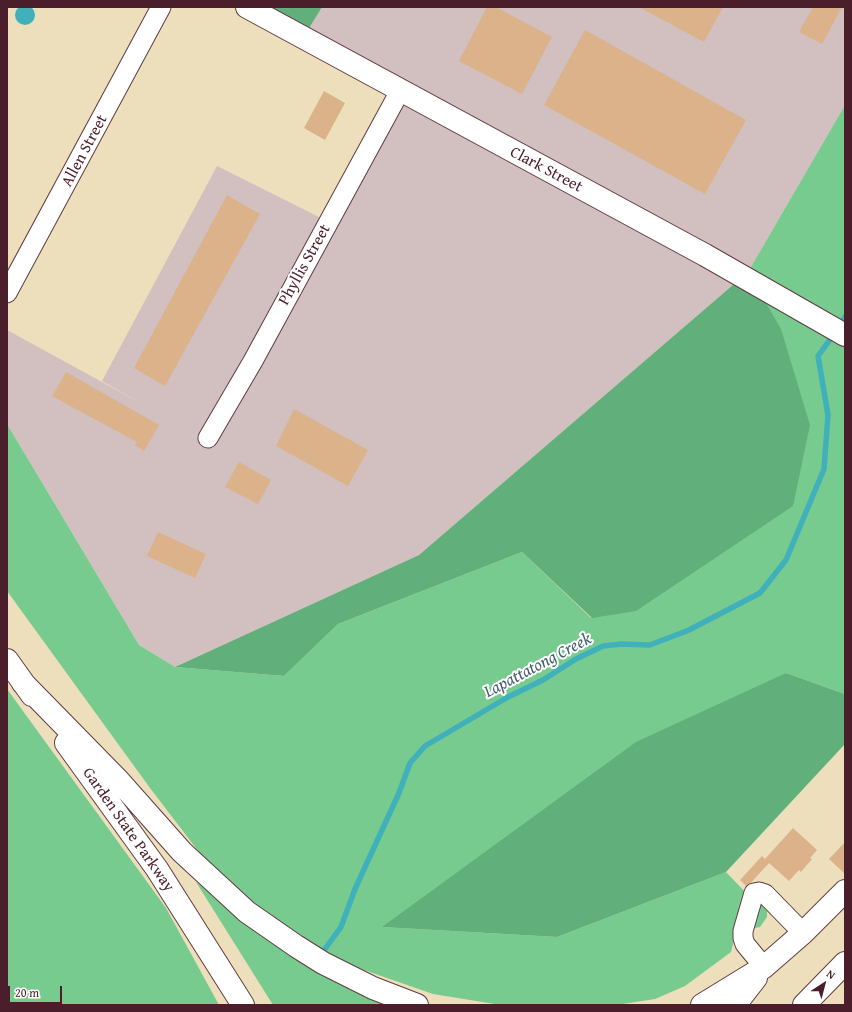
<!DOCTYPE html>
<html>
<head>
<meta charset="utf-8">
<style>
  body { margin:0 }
  #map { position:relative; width:852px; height:1012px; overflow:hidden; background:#eddfbc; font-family:"Gentium Book Plus",serif }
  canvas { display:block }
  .frame { position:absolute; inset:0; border:8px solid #4a1f2b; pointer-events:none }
  .north { position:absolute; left:804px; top:964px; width:40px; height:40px; -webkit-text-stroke:3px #fff; paint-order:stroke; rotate:36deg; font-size:11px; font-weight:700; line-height:16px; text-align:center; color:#4a1f2b }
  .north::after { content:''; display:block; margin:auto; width:14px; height:18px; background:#4a1f2b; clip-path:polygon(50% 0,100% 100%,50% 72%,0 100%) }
  .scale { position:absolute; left:8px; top:986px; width:54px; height:18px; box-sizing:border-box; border:2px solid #4a1f2b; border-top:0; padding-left:5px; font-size:12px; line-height:14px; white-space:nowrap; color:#4a1f2b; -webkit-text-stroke:3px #fff; paint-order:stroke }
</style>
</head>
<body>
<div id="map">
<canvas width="852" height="1012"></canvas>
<div class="frame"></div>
<div class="north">N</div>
<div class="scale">20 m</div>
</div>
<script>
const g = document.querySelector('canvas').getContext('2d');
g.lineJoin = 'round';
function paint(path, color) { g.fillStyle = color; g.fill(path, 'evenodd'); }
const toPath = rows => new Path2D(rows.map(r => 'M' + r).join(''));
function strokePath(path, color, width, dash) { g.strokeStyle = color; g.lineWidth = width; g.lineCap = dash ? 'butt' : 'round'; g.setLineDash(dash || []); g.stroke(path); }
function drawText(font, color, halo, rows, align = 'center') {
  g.font = font + ' "Gentium Book Plus",serif'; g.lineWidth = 4; g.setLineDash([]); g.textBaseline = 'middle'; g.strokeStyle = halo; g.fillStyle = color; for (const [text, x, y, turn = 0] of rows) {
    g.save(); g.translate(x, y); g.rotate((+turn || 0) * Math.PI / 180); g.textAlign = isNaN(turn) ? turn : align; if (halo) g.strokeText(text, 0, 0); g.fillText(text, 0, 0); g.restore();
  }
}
paint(toPath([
  [322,7,845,7,845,105,748,272,419,555,175,667,139,645,7,424,7,330,146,406,102,381,217,166,325,220,400,93,303,38]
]), '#d2bfc0');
paint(toPath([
  [845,105,845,694,786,673,383,927,557,937,726,872,746,893,731,952,685,986,655,999,616,1005,501,1005,433,994,341,962,263,912,202,856,150,788,7,591,7,424,139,645,175,667,284,676,338,624,522,552,591,618,748,272],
  [7,689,166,908,219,1005,7,1005],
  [196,882,218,898,391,1005,273,1005],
  [760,901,763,903,767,911,767,917,760,927,750,929]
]), '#77cb8f');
paint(toPath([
  [250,7,322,7,303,38],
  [748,272,781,329,810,425,793,506,636,611,592,618,522,552,338,624,284,676,175,667,419,555],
  [786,673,845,694,845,744,726,872,557,937,382,927,636,742]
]), '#61af7a');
paint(toPath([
  '15 15a10 10 0 1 1 20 0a10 10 0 1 1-20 0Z'
]), '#40b0ba');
strokePath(toPath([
  [838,327,845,317],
  [322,953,341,927,355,889,399,793,410,763,425,746,508,697,543,680,576,659,603,646,622,644,650,645,689,630,760,593,786,560,824,469,828,415,818,356,834,334]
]), '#40b0ba', 5.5);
paint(toPath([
  [487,7,496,7,552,37,522,94,459,61],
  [639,7,723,7,704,42],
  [813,7,842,7,822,44,799,32],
  [585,30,746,120,705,194,544,105],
  [324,91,345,103,325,140,304,128],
  [227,195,260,214,165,386,134,368],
  [66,372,159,425,144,451,135,445,137,442,52,396],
  [294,409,368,450,348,486,276,446],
  [239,462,271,480,258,504,225,487],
  [158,532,206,554,195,578,147,556],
  [793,828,817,850,810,858,812,859,801,872,799,870,789,881,769,863,747,887,740,880,762,856,765,859],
  [845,842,845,874,829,859]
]), '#dbb28a');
const minor = toPath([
  [7,293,161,7],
  [208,438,253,361,400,91],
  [764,967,745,944,743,938,743,931,754,893,759,892,765,894,803,933]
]);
const major = toPath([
  [247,7,705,255,845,335]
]);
const highway = toPath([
  [7,660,32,695],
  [23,683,119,781,182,852,247,912,296,946,323,963,373,988,417,1005],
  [66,743,157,869,243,1005],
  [702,1005,764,967,803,933,845,891],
  [735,1005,756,978],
  [804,1005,845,963]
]);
strokePath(minor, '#623c41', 21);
strokePath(major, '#623c41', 24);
strokePath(highway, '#623c41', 24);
strokePath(minor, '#fff', 19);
strokePath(major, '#fff', 22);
strokePath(highway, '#fff', 22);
drawText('16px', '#4a1f2b', '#fff', [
  ["Allen Street",85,151,-62],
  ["Clark Street",546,170,28],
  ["Phyllis Street",305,265,-61],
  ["Garden State Parkway",128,830,55]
]);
drawText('italic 17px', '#46606b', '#fff', [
  ["Lapattatong Creek",538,666,-28]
]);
</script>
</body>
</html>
